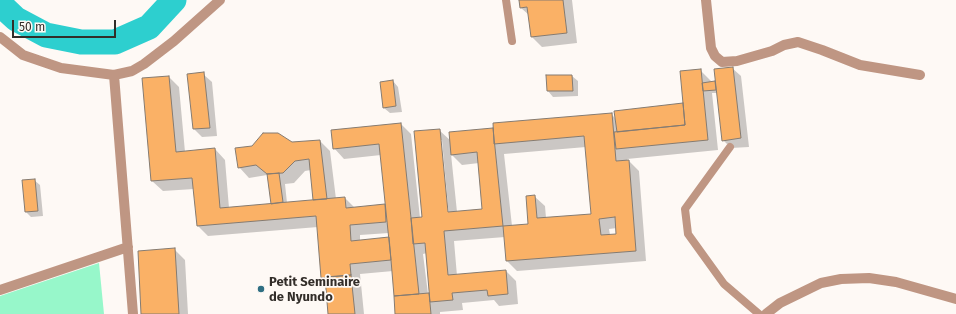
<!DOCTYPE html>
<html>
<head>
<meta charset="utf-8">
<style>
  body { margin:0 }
  #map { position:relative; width:956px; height:314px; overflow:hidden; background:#fef9f5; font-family:"Fira Sans",sans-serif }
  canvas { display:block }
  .scale { position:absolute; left:12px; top:20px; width:104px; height:18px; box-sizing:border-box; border:2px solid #322d29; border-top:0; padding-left:5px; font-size:12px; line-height:14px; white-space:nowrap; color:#322d29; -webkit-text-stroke:3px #fef9f5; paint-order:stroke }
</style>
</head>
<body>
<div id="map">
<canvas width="956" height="314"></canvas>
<div class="scale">50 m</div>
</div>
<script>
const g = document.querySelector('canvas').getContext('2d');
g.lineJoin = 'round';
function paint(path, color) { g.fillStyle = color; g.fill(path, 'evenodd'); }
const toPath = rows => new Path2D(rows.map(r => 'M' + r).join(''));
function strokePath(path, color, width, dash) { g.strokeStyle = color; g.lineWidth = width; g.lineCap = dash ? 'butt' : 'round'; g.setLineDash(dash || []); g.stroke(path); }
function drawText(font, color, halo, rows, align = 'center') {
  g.font = font + ' "Fira Sans",sans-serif'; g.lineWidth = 3.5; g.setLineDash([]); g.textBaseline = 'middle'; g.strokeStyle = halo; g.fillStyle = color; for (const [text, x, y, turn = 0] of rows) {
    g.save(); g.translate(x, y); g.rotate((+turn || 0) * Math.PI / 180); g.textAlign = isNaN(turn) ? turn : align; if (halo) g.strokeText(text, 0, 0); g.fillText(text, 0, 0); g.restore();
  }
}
paint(toPath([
  [99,263,104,314,0,314,0,296]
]), '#97f7ca');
paint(toPath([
  [520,0,572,0,577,43,542,47,532,37,529,15,521,8],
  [732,68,741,76,749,147,731,148,723,140,718,93,712,93,718,150,627,159,639,171,646,261,517,271,507,261,505,237,454,241,457,276,506,271,516,281,518,304,499,306,494,300,462,303,463,310,440,312,440,314,397,314,393,271,360,274,364,314,329,314,326,281,322,277,318,227,208,236,198,226,194,189,163,191,152,181,143,79,169,77,179,87,185,152,215,149,225,160,229,208,272,204,267,175,249,178,239,167,292,143,320,141,330,151,336,199,345,198,355,208,386,205,381,155,344,159,334,148,401,124,411,134,420,218,424,218,439,130,451,141,450,133,494,129,611,114,616,119,682,104,700,70,711,81,711,83,715,83,717,84],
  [440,140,442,140,449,217,447,217],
  [586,147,592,215,546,218,545,206,534,196,529,225,512,226,504,154],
  [451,154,462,165,479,163,483,209,457,212],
  [311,170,314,201,287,203,285,184,294,183,305,171],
  [617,228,618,235,610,235,609,229],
  [389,233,390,238,360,241,360,235],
  [427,253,430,294,428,294,423,254],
  [203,74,212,82,217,136,202,137,194,129,188,75],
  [572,76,578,81,578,96,553,97,548,91],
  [393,81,398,87,402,112,390,113,384,108],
  [34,180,40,185,43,216,31,217,26,212],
  [175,250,185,260,188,314,142,314]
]), '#0003');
strokePath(toPath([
  [0,4,16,19,46,35,81,42,115,42,149,27,174,0]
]), '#2dcfcf', 25);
const building = toPath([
  [519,0,563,0,567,33,531,37,527,7,520,8,519,0],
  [733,67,741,138,722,141,714,69,733,67],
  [701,69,708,140,616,149,614,132,685,125,680,71,701,69],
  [204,72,210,128,193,129,187,74,204,72],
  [546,75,572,75,573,91,547,91,546,75],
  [169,76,176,152,215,148,220,208,345,197,346,208,385,204,386,222,350,225,351,241,389,237,391,260,350,264,351,275,321,278,316,216,197,226,192,178,151,181,142,78,169,76],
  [393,80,396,106,383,108,380,82,393,80],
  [715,81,716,90,703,91,702,83,715,81],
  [683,103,685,125,617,132,614,111,683,103],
  [612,113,616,161,629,160,636,251,506,261,503,226,528,224,526,196,535,195,537,218,591,214,584,136,494,144,493,123,612,113],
  [615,217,616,234,601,235,599,219,615,217],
  [401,123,419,294,394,296,391,260,379,144,333,149,331,130,401,123],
  [493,128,503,226,444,231,448,275,506,270,508,294,488,296,487,290,452,293,453,300,430,302,425,243,413,244,411,218,422,217,414,131,440,129,448,212,482,209,477,152,451,155,449,132,493,128],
  [263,133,278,133,292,142,320,140,327,199,313,200,309,159,295,161,283,173,267,174,256,165,238,168,235,148,252,146,263,133],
  [279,173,283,202,271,204,267,174,279,173],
  [35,179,38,211,25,212,22,180,35,179],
  [175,248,179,314,141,314,138,251,175,248],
  [351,275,355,314,328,314,325,277,351,275],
  [429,293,431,314,395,314,394,296,429,293]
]);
paint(building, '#fab166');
strokePath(building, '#857b71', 1);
strokePath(toPath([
  [506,0,512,41],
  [730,147,685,209,688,234,724,284,759,314]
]), '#bf9683', 8);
strokePath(toPath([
  [706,0,711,48,715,56,722,62,737,61,772,51,784,45,798,42,822,50,860,65,920,75],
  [0,37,23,55,61,68,114,75,133,314],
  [114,75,132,71,144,64,174,41,220,0],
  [0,290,128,247],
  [766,314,780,303,821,283,841,279,869,278,896,282,956,299]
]), '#bf9683', 10);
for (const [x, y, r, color] of [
  [261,289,4,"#2f6f83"]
]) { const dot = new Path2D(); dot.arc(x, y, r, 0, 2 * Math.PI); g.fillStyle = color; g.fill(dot); strokePath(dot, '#fef9f5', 1.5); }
drawText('bold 13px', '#322d29', '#fef9f5', [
  ["Petit Seminaire",269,282],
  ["de Nyundo",269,297]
], 'left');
</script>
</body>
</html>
